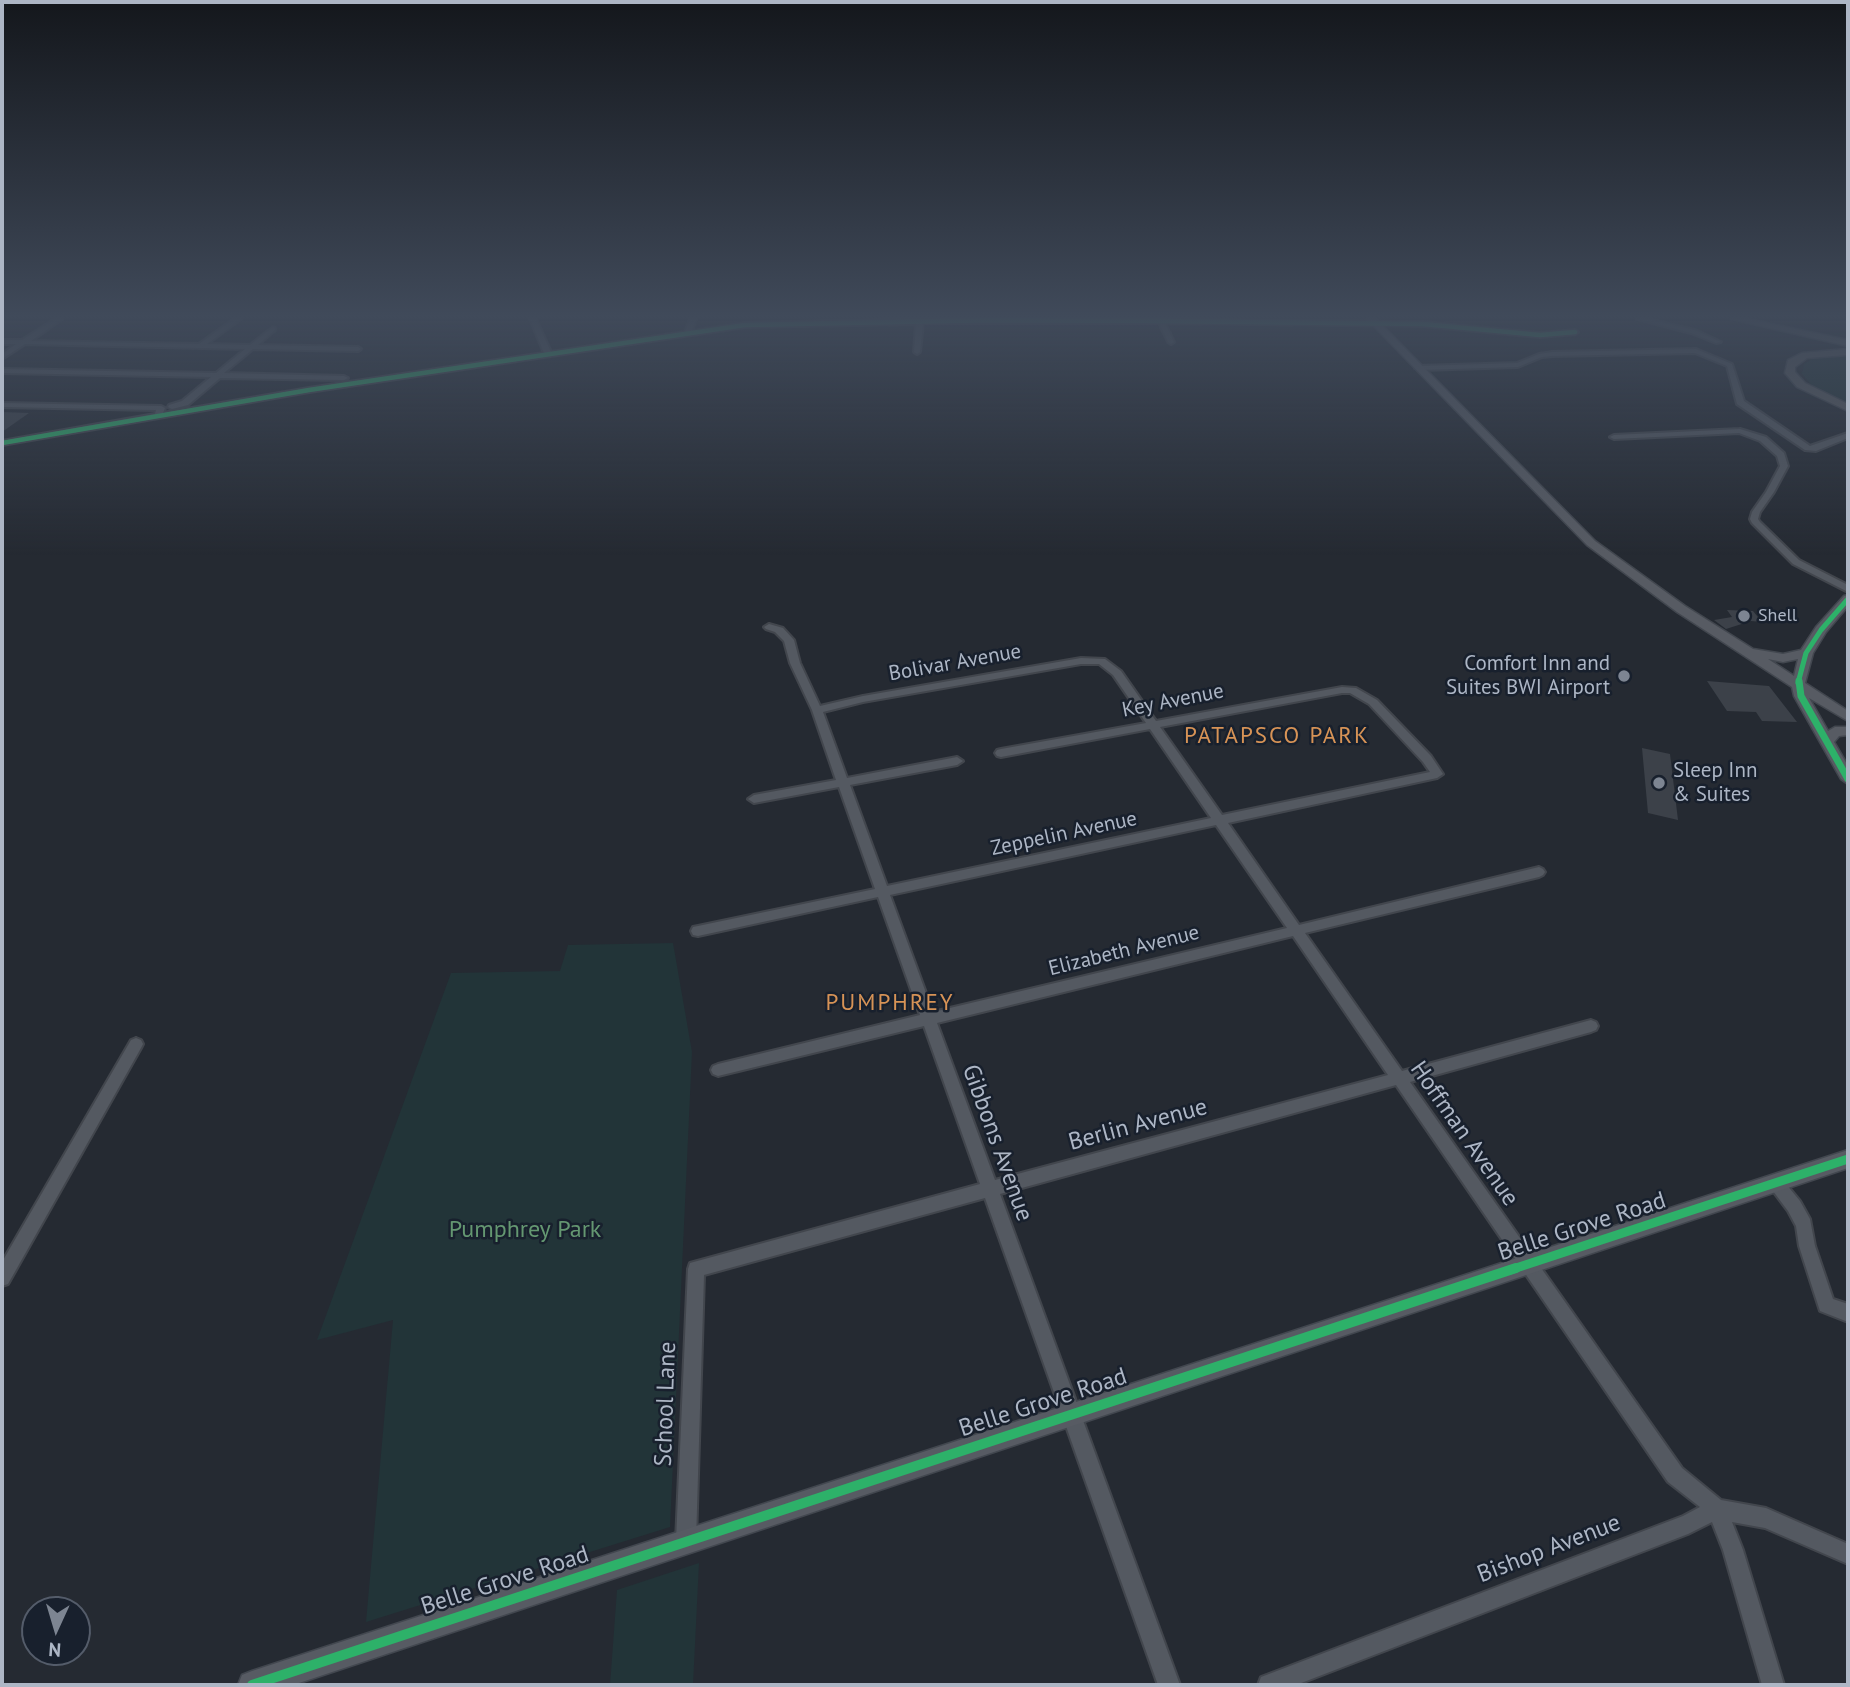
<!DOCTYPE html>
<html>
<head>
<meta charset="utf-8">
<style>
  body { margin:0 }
  #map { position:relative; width:1850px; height:1687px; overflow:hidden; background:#252a32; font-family:"PT Sans",sans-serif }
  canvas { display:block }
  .frame { position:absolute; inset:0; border:4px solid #adb6c5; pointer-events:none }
  .north { position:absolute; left:21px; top:1596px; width:70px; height:70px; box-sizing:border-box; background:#18202d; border:2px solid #545c6a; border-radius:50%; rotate:184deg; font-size:19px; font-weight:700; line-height:28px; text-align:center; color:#adb6c5 }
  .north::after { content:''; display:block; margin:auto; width:24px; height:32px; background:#7d8592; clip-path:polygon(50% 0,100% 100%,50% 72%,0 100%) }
</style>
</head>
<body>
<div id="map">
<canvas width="1850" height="1687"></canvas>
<div class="frame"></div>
<div class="north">N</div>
</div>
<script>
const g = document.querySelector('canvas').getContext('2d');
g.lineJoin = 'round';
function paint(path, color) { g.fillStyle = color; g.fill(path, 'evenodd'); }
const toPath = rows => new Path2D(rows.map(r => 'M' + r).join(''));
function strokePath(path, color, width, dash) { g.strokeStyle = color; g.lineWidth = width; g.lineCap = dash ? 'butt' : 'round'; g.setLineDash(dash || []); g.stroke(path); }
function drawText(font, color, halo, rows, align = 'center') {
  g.font = font + ' "PT Sans",sans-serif'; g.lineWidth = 5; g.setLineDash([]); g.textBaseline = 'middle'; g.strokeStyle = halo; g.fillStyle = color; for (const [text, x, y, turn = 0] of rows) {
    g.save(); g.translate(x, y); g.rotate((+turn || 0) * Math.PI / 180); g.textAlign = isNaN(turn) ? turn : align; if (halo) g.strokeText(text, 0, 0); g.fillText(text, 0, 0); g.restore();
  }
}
paint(toPath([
  [1848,356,1848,403,1814,388,1802,374,1804,364,1813,358],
  [673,943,692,1052,670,1527,366,1622,393,1320,317,1340,451,973,560,971,568,945],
  [699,1563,693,1685,610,1685,617,1590]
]), '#223438');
paint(toPath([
  [2,412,29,413,2,432],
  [1727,610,1753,611,1762,622,1751,621,1726,629,1714,620,1732,617],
  [1707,681,1769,686,1797,722,1762,721,1756,712,1727,711],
  [1642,748,1670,754,1678,820,1648,813]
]), '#3c4149');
const minor = toPath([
  [55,319,62,319,31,341,199,344,234,319,241,319,207,344,250,345,273,327,275,328,275,330,258,345,358,347,361,349,358,351,253,349,224,373,344,376,348,378,344,380,220,378,188,405,172,409,168,407,169,405,182,401,211,377,2,373,2,369,216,373,245,349,25,344,2,359,2,354,16,344,2,344,2,340,22,340,55,319],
  [530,319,536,319,551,352,685,332,690,319,696,319,692,331,745,323,917,319,1127,319,1423,322,1540,333,1575,330,1578,332,1575,334,1540,337,1423,326,1165,323,1174,342,1171,344,1168,342,1159,323,923,323,920,352,917,354,914,352,916,324,745,327,309,392,2,445,2,441,155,414,156,410,2,407,2,403,161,406,165,408,163,413,309,388,544,353,530,319],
  [1637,319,1648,319,1695,330,1721,342,1716,343,1691,333,1637,319],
  [1696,349,1732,364,1744,401,1810,446,1848,433,1848,438,1816,451,1805,450,1737,404,1727,366,1695,353,1552,356,1542,357,1518,367,1419,370,1415,368,1419,366,1517,363,1539,354,1552,352,1696,349],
  [1740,429,1766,437,1784,453,1788,466,1774,492,1760,512,1758,519,1760,522,1799,560,1848,585,1848,592,1793,564,1752,523,1750,519,1752,512,1766,492,1780,466,1777,456,1760,441,1739,433,1614,439,1610,437,1614,435,1740,429],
  [769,624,783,628,794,640,800,663,820,706,863,696,1081,658,1105,659,1121,671,1156,721,1342,687,1356,688,1377,700,1431,756,1443,774,1437,778,1228,823,1299,925,1539,867,1543,869,1545,872,1543,875,1539,877,1305,933,1402,1071,1591,1020,1596,1022,1598,1026,1596,1030,1591,1032,1410,1082,1682,1468,1721,1500,1766,1508,1848,1544,1848,1564,1765,1528,1732,1522,1743,1550,1784,1685,1762,1685,1723,1550,1712,1522,1688,1534,1296,1685,1258,1685,1261,1677,1269,1674,1683,1516,1700,1507,1668,1482,1396,1085,1000,1194,1180,1685,1158,1685,985,1198,704,1275,696,1541,693,1548,686,1551,679,1548,676,1541,688,1269,690,1263,980,1184,924,1026,718,1076,713,1074,711,1070,713,1066,718,1064,920,1015,878,897,698,936,693,935,691,931,693,927,698,926,875,889,839,787,754,803,748,799,754,795,836,780,812,710,790,663,784,641,775,632,766,629,764,627,769,624],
  [1081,664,1099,664,1113,675,1146,723,1001,749,997,750,995,753,997,756,1001,757,1150,729,1211,818,887,886,850,785,957,765,963,761,957,757,847,778,823,712,863,702,1081,664],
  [1342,693,1350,693,1369,704,1423,762,1430,772,1222,815,1160,727,1342,693],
  [1216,825,1287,928,933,1012,890,895,1216,825],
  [1293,936,1388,1075,995,1180,937,1023,1293,936],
  [136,1038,141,1040,143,1044,141,1048,8,1284,2,1286,2,1262,131,1040,136,1038],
  [1775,1176,1781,1178,1800,1201,1810,1219,1815,1246,1833,1299,1848,1304,1848,1322,1820,1311,1799,1246,1796,1226,1788,1211,1767,1183,1769,1178,1775,1176]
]);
const major = toPath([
  [1367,319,1376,319,1595,541,1685,606,1753,649,1783,654,1801,650,1816,627,1844,596,1848,595,1848,606,1826,632,1813,653,1805,683,1848,711,1848,721,1809,698,1828,731,1835,727,1848,727,1848,735,1839,736,1834,742,1848,766,1848,784,1841,779,1794,696,1792,687,1677,612,1587,545,1367,319],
  [1768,659,1783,662,1798,659,1794,676,1768,659],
  [1848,1150,1848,1168,293,1685,238,1685,242,1675,252,1671,1848,1150]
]);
const highway = toPath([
  [1731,319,1748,319,1848,340,1848,346,1731,319],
  [1848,349,1848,355,1807,358,1795,367,1795,372,1805,383,1848,404,1848,411,1797,387,1785,373,1788,360,1802,353,1848,349]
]);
strokePath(minor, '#42464d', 4);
strokePath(major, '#42474f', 3);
strokePath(highway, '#41464e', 3);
paint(minor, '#545961');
paint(major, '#575b63');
paint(highway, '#5a5c60');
strokePath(toPath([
  [2,443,309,390,745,325,995,320,1161,321,1423,324,1540,335,1575,332]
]), '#2db169', 4.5);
strokePath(toPath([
  [1798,683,1806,653,1821,630,1848,599]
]), '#2db169', 5);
strokePath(toPath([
  [1799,681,1801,696,1848,779]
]), '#2db169', 7);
strokePath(toPath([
  [1510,1270,1848,1159]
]), '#2db169', 9);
strokePath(toPath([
  [252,1685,1516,1268]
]), '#2db169', 10);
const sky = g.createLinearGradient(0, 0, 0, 555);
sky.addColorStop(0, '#14171c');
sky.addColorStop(0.57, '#404a5a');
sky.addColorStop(1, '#404a5a00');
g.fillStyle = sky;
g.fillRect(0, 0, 1850, 555);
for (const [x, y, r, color] of [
  [1744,616,7,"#7d8592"],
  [1624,676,7,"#7d8592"],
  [1659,783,7,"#7d8592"]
]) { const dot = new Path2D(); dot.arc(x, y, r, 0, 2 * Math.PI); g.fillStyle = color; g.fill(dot); strokePath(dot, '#18202d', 2.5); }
drawText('18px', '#adb6c5', '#18202d', [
  ["Shell",1758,616]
], 'left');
drawText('21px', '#adb6c5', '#18202d', [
  ["Bolivar Avenue",955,663,-10],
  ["Key Avenue",1173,701,-11],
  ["Zeppelin Avenue",1064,834,-12],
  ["Elizabeth Avenue",1124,951,-14]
]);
drawText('21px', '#adb6c5', '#18202d', [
  ["Comfort Inn and",1610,664],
  ["Suites BWI Airport",1610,688],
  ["Sleep Inn",1673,771,"left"],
  ["& Suites",1673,795,"left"]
], 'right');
g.letterSpacing = '2px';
drawText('23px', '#d79356', '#18202d', [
  ["PATAPSCO PARK",1277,736],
  ["PUMPHREY",890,1003]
]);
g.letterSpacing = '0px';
drawText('24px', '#adb6c5', '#18202d', [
  ["Berlin Avenue",1138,1125,-15],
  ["Hoffman Avenue",1464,1134,55],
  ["Gibbons Avenue",997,1143,70],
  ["Belle Grove Road",1582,1227,-18],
  ["Belle Grove Road",1043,1403,-18],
  ["School Lane",666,1404,-88],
  ["Bishop Avenue",1549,1549,-21],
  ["Belle Grove Road",505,1581,-18]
]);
drawText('24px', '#649771', '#18202d', [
  ["Pumphrey Park",525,1230]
]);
</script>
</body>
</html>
